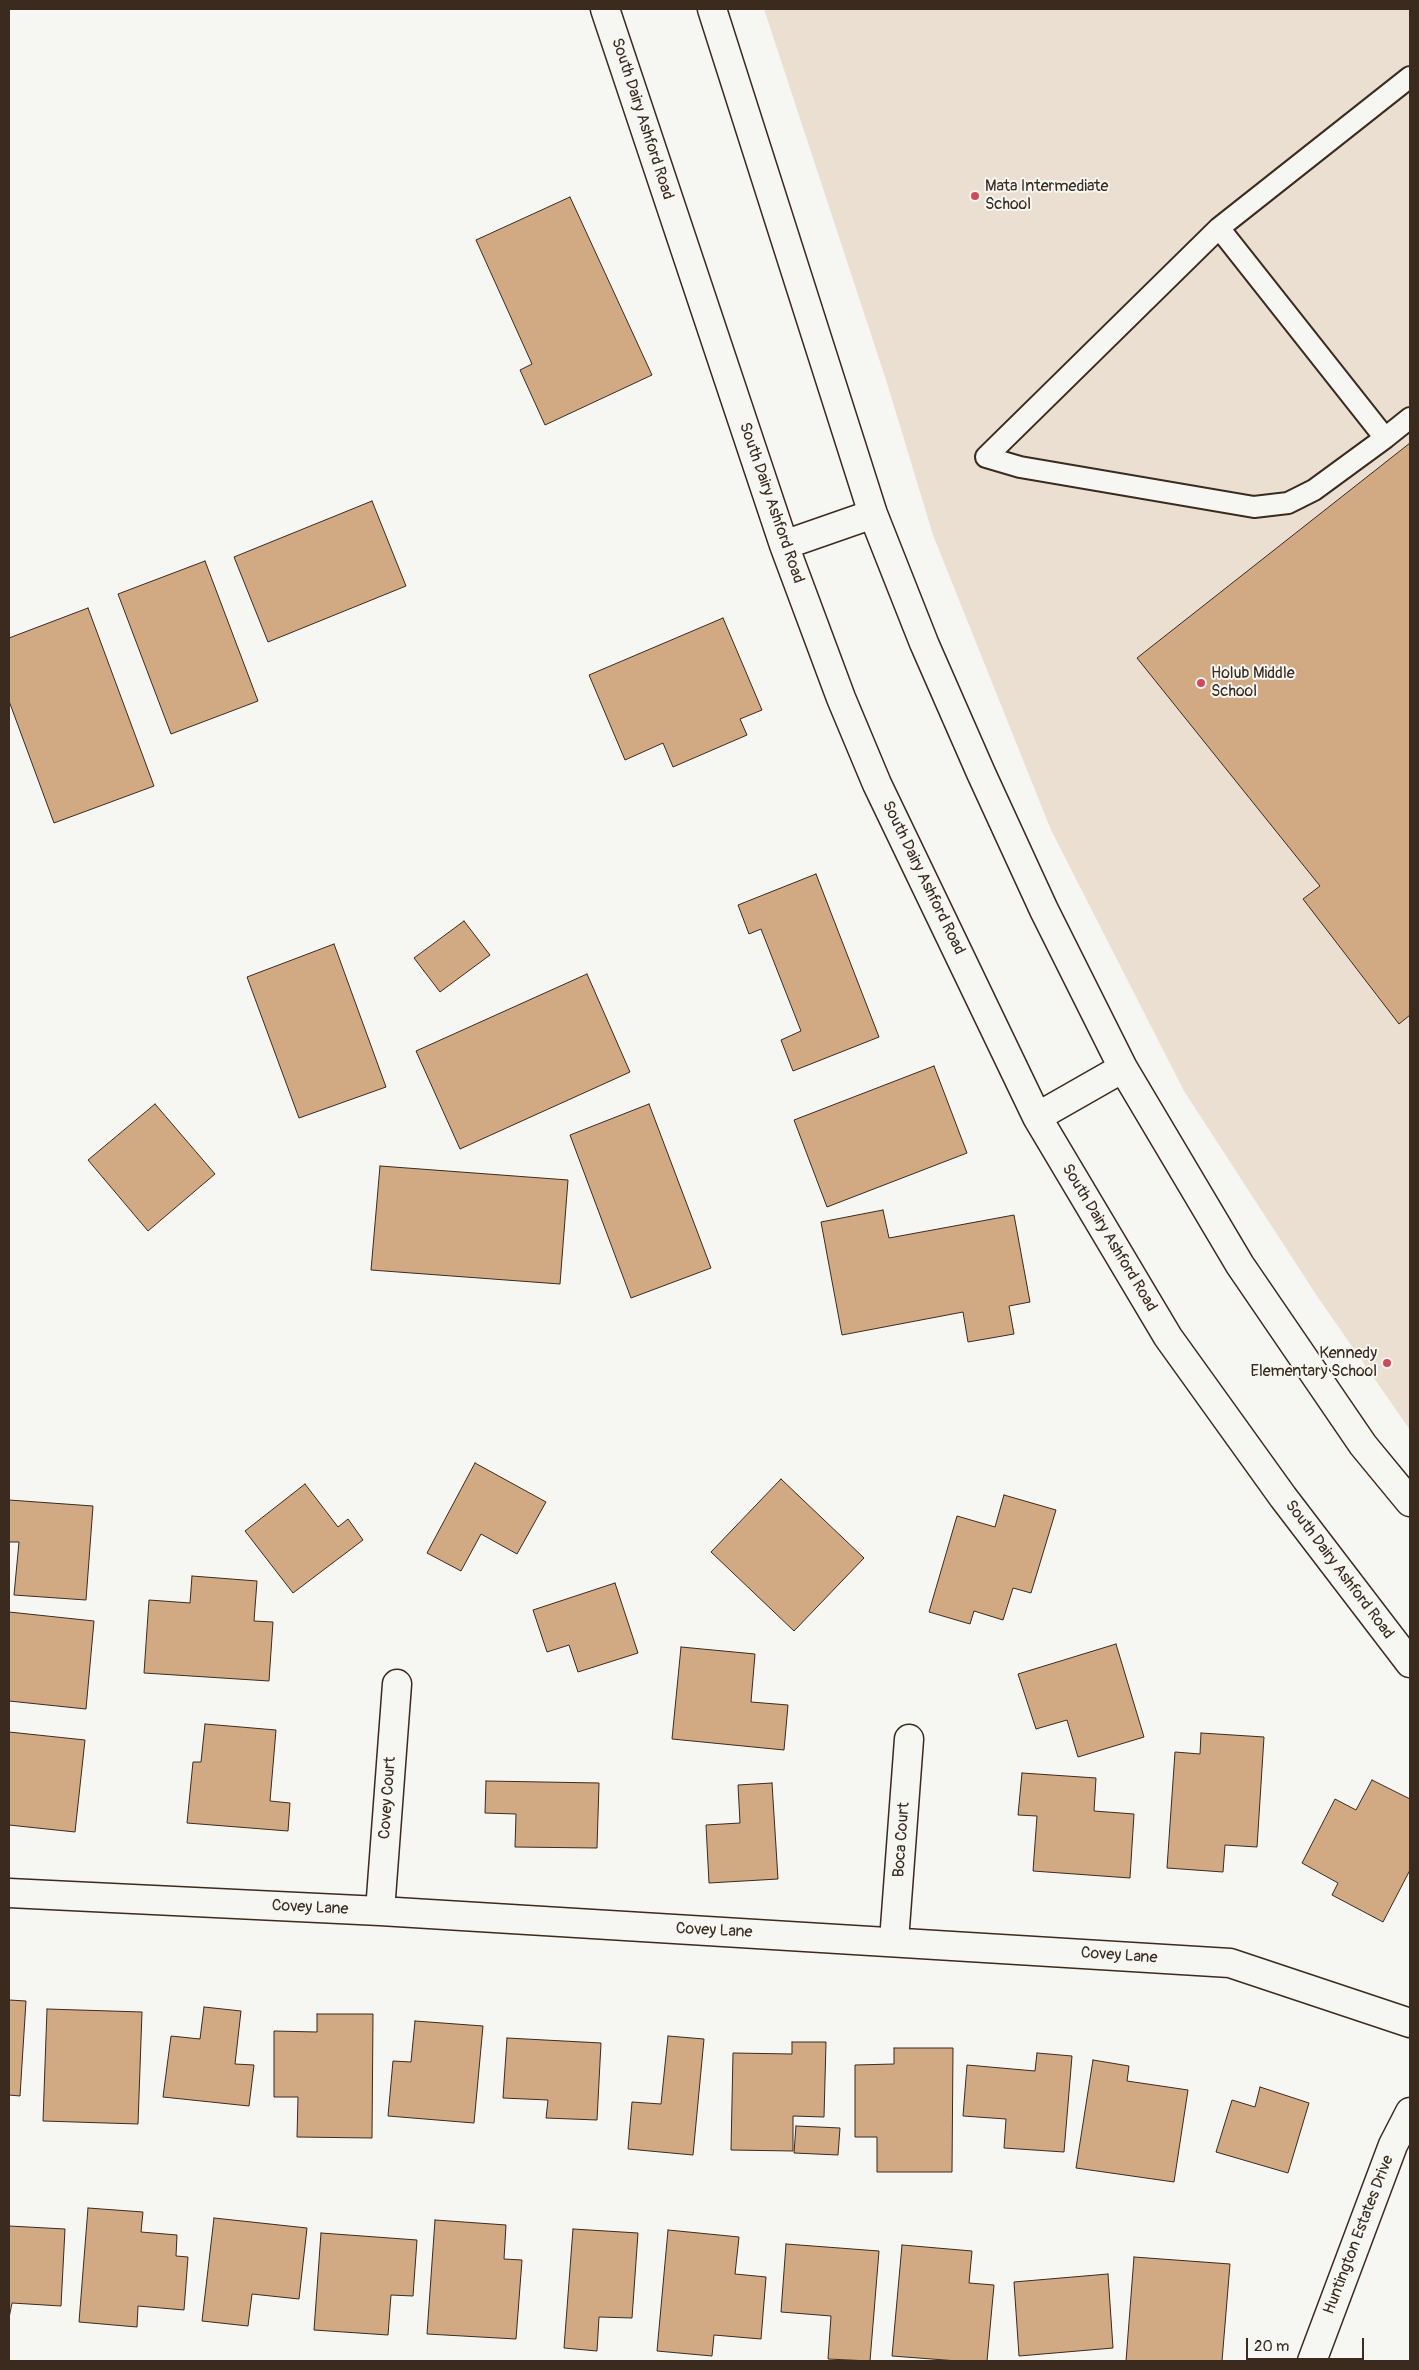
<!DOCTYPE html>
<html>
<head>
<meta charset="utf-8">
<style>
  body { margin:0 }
  #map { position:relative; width:1419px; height:2370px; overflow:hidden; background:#f6f6f2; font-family:Pangolin,sans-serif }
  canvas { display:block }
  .frame { position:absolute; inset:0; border:10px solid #3b2a1e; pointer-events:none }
  .scale { position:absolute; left:1246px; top:2338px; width:118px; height:22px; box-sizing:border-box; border:2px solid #3b2a1e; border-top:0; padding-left:6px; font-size:15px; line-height:18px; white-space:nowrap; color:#3b2a1e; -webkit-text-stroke:4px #f6f6f2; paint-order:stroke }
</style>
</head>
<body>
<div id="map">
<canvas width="1419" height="2370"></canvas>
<div class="frame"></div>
<div class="scale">20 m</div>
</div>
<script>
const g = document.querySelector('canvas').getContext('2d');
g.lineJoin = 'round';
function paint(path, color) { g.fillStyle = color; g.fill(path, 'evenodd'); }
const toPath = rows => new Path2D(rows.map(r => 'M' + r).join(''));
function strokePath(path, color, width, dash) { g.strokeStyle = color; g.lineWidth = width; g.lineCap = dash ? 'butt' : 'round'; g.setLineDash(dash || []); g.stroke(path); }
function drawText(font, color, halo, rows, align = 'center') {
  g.font = font + ' Pangolin,sans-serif'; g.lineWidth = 4; g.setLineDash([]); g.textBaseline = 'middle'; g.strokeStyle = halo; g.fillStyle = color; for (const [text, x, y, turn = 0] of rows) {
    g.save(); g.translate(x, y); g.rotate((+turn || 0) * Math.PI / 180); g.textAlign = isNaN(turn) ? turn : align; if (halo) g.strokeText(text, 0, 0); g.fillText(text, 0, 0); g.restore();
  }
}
paint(toPath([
  [764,9,1410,9,1410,1430,1317,1296,1184,1091,1051,830,933,535,887,383]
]), '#ebdfd1');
const building = toPath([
  [570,197,652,375,545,425,520,370,532,364,476,240,570,197],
  [1410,443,1410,1015,1399,1024,1303,899,1320,886,1137,658,1410,443],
  [372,501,406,586,268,642,234,557,372,501],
  [205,561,258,701,171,734,118,594,205,561],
  [88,608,154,786,54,823,9,701,9,638,88,608],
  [723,618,762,710,740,719,747,735,673,767,663,743,625,760,589,675,723,618],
  [816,874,879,1037,793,1071,781,1040,801,1031,761,929,749,934,738,905,816,874],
  [464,921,490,955,440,992,414,958,464,921],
  [334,944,386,1087,299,1118,247,977,334,944],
  [587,974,630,1072,460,1149,416,1051,587,974],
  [934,1066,967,1153,827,1207,794,1120,934,1066],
  [155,1104,215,1174,148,1231,88,1160,155,1104],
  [649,1104,711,1268,631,1298,570,1135,649,1104],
  [380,1166,568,1180,560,1284,371,1270,380,1166],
  [883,1210,889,1238,1014,1215,1030,1302,1009,1306,1014,1334,968,1342,963,1312,842,1335,821,1222,883,1210],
  [475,1463,546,1502,517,1554,481,1534,461,1571,427,1553,475,1463],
  [781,1479,864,1558,794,1631,711,1552,781,1479],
  [305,1484,338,1527,348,1519,363,1540,293,1593,245,1531,305,1484],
  [1004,1495,1056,1510,1031,1593,1013,1588,1003,1620,974,1611,970,1624,929,1612,957,1516,995,1527,1004,1495],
  [9,1500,93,1506,86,1600,14,1595,19,1542,9,1542,9,1500],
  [192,1576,257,1581,254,1621,273,1622,269,1681,144,1673,149,1600,190,1603,192,1576],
  [615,1583,638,1653,578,1672,569,1645,547,1652,533,1610,615,1583],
  [9,1612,94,1621,86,1709,9,1701,9,1612],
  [1116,1644,1144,1737,1078,1757,1067,1720,1036,1729,1018,1674,1116,1644],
  [681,1647,755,1654,751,1702,788,1705,784,1750,672,1739,681,1647],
  [205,1724,276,1730,270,1801,290,1803,288,1831,187,1823,193,1762,201,1762,205,1724],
  [9,1732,85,1740,75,1832,9,1825,9,1732],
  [1201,1733,1264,1737,1257,1847,1225,1845,1223,1872,1167,1868,1175,1752,1200,1754,1201,1733],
  [1022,1773,1096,1778,1094,1811,1134,1814,1130,1878,1033,1871,1037,1816,1018,1815,1022,1773],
  [1372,1780,1410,1799,1410,1870,1383,1922,1332,1895,1338,1883,1302,1863,1335,1799,1356,1810,1372,1780],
  [486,1781,599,1783,597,1848,515,1847,516,1814,485,1813,486,1781],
  [772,1783,778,1879,709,1883,706,1825,740,1823,738,1785,772,1783],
  [9,2000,26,2001,20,2096,9,2095,9,2000],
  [204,2007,241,2011,235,2064,254,2065,249,2106,163,2097,171,2036,200,2039,204,2007],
  [47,2009,142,2012,138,2124,43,2121,47,2009],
  [317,2014,373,2014,372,2138,297,2137,298,2097,274,2097,274,2031,317,2032,317,2014],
  [415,2021,483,2026,474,2123,388,2116,393,2061,411,2062,415,2021],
  [668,2036,704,2039,693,2155,628,2149,632,2102,661,2104,668,2036],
  [507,2038,601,2043,597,2120,546,2118,548,2100,503,2098,507,2038],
  [792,2042,826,2042,824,2117,793,2116,793,2151,731,2150,733,2053,792,2054,792,2042],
  [894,2048,953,2048,952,2172,877,2172,877,2137,855,2137,855,2065,894,2064,894,2048],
  [1037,2053,1072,2056,1064,2152,1004,2148,1006,2119,963,2116,967,2065,1035,2071,1037,2053],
  [1093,2060,1129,2066,1127,2081,1188,2090,1174,2182,1076,2168,1093,2060],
  [1260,2087,1309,2103,1288,2173,1216,2152,1232,2100,1255,2107,1260,2087],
  [796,2126,840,2128,838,2155,794,2153,796,2126],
  [88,2208,143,2212,141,2232,177,2235,176,2256,188,2257,184,2310,138,2306,137,2327,79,2322,88,2208],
  [214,2218,307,2228,299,2299,252,2294,248,2326,202,2321,214,2218],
  [435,2220,506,2225,504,2259,522,2260,516,2339,427,2334,435,2220],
  [9,2226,65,2229,61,2306,12,2303,9,2318,9,2226],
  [573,2229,638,2233,632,2318,599,2317,597,2351,564,2348,573,2229],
  [668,2230,739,2237,735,2274,766,2277,761,2339,714,2335,712,2356,657,2351,668,2230],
  [321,2233,417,2240,413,2296,391,2295,388,2335,314,2330,321,2233],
  [786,2244,879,2251,870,2361,828,2359,831,2316,781,2312,786,2244],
  [902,2245,972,2251,969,2283,994,2285,987,2361,958,2361,892,2356,902,2245],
  [1134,2257,1230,2264,1222,2361,1126,2361,1134,2257],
  [1108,2274,1113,2348,1019,2356,1014,2282,1108,2274]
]);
paint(building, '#d1a983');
strokePath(building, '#3b2a1e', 1);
const service = toPath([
  [1410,77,1219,228,1385,438,1410,418],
  [1219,228,986,457,1020,467,1254,507,1288,503,1314,490,1385,438]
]);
const minor = toPath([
  [9,1893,380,1911,1230,1963,1410,2023],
  [380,1911,397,1684],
  [894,1941,909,1739],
  [1312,2361,1393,2145,1410,2112]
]);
const secondary = toPath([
  [605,9,784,545,841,698,877,784,1037,1117,1168,1337,1283,1497,1410,1663],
  [712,9,873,514,924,643,981,773,1044,910,1123,1068,1240,1265,1363,1445,1410,1502],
  [784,545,873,514],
  [1037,1117,1123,1068]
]);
strokePath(service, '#3b2a1e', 24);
strokePath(minor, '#3b2a1e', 31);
strokePath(secondary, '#3b2a1e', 31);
strokePath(service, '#f6f6f2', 20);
strokePath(minor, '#f6f6f2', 28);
strokePath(secondary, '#f6f6f2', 28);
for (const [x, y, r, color] of [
  [975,196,5,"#d1495b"],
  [1201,683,5,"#d1495b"],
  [1387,1363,5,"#d1495b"]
]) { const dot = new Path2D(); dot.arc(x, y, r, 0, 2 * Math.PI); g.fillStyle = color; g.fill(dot); strokePath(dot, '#f6f6f2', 2); }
drawText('16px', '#3b2a1e', '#f6f6f2', [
  ["South Dairy Ashford Road",642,119,72],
  ["South Dairy Ashford Road",771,503,71],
  ["South Dairy Ashford Road",923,878,64],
  ["South Dairy Ashford Road",1109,1238,59],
  ["South Dairy Ashford Road",1339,1570,53],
  ["Covey Court",388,1798,-86],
  ["Boca Court",902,1840,-86],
  ["Covey Lane",310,1908,3],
  ["Covey Lane",714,1931,3],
  ["Covey Lane",1119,1956,4],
  ["Huntington Estates Drive",1359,2235,-69]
]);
drawText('16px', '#3b2a1e', '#f6f6f2', [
  ["Mata Intermediate",985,187],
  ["School",985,205],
  ["Holub Middle",1211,674],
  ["School",1211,692],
  ["Kennedy",1377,1354,"right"],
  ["Elementary School",1377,1372,"right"]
], 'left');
</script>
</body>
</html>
